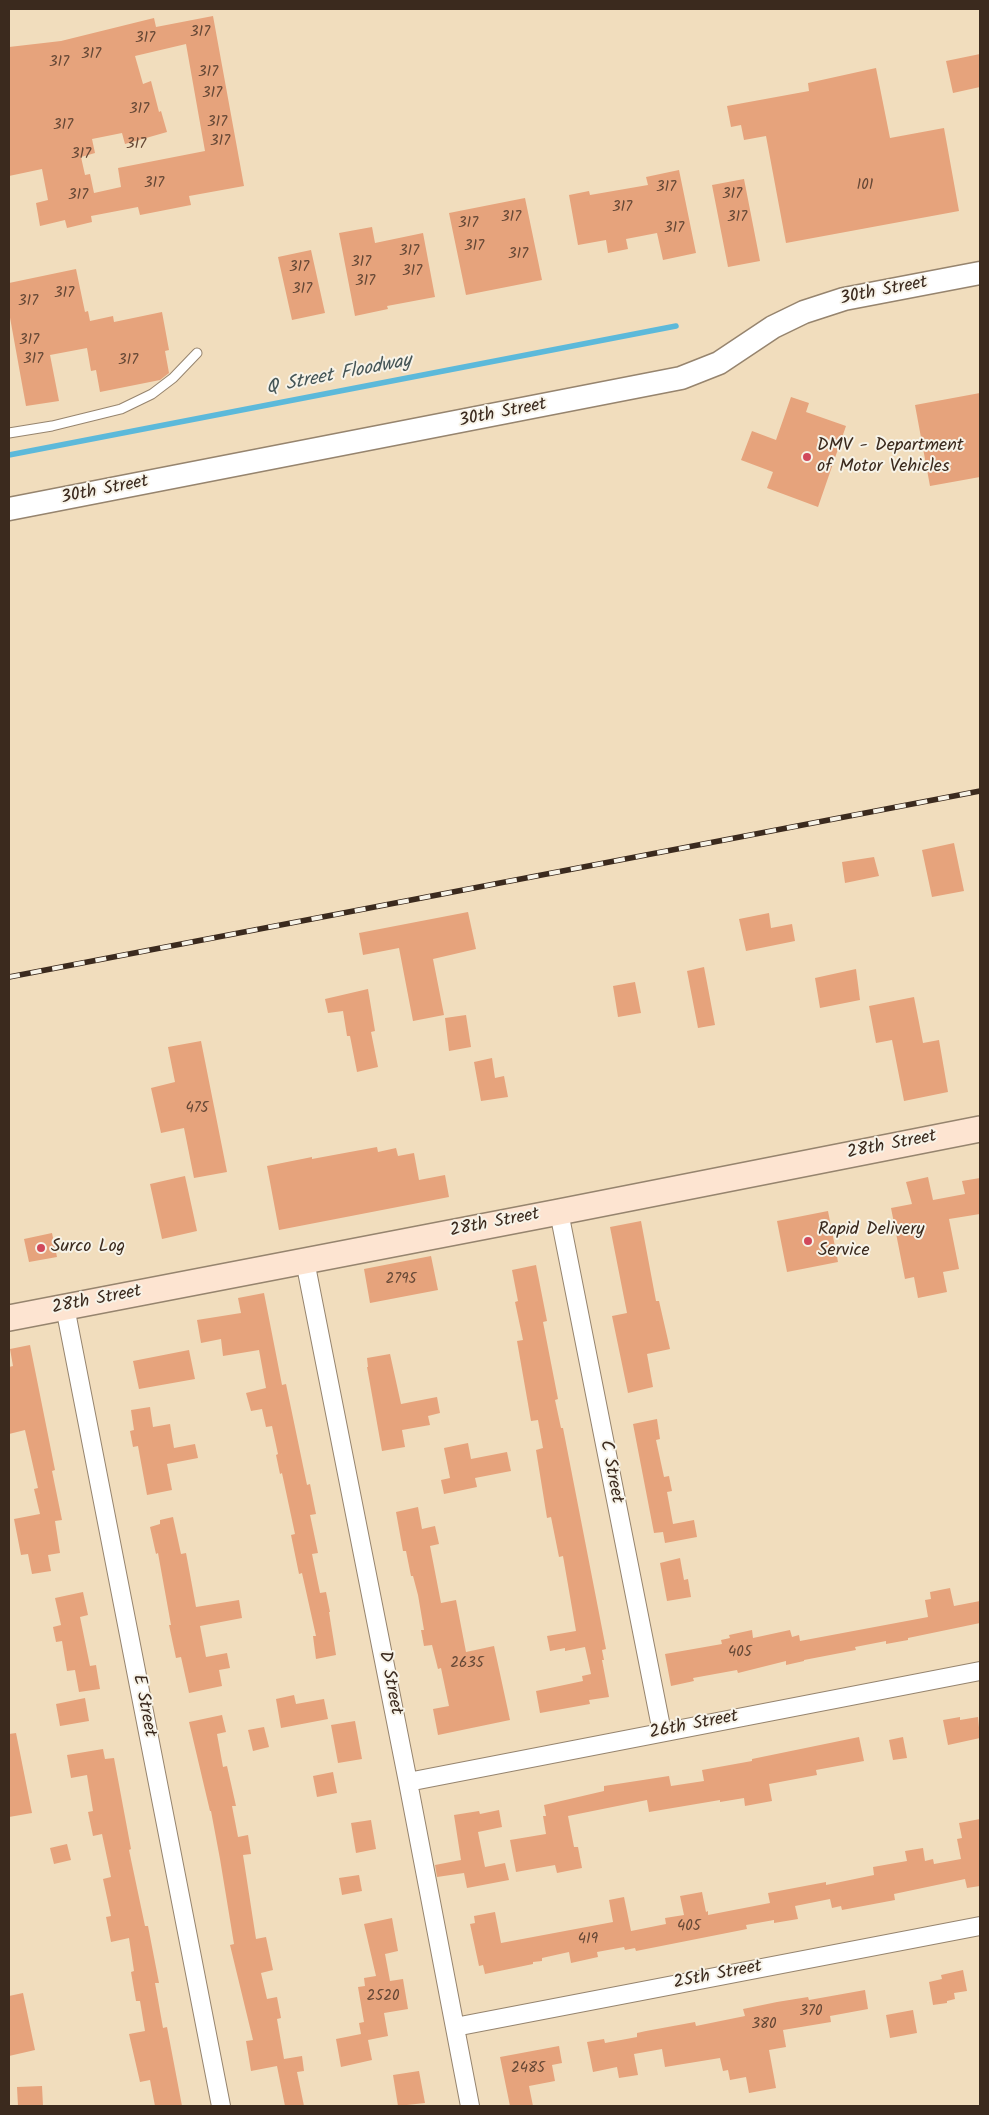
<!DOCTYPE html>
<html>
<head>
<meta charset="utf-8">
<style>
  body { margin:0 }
  #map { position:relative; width:989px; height:2115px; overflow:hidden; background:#f1ddbd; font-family:Kalam,sans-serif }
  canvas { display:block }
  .frame { position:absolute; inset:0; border:10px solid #3b2a1e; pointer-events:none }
</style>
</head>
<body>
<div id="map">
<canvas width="989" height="2115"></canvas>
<div class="frame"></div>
</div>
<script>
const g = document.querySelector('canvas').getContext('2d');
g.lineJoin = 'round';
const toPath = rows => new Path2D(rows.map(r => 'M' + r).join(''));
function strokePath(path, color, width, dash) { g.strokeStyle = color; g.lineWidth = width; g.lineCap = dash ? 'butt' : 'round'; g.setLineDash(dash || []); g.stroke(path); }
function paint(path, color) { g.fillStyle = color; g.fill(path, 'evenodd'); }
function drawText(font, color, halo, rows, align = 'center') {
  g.font = font + ' Kalam,sans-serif'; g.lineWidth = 4; g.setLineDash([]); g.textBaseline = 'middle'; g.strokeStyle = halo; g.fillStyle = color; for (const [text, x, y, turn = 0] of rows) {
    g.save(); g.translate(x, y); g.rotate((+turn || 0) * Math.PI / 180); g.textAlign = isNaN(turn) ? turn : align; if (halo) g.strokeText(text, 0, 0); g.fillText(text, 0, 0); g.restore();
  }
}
strokePath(toPath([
  [9,455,676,326]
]), '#5cb9da', 5.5);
paint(toPath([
  [213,16,244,186,189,196,191,205,140,215,138,207,91,216,92,222,67,228,65,220,40,226,36,203,48,200,42,169,9,176,9,47,61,41,154,18,156,27],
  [186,44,205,151,118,168,121,187,94,193,90,174,85,175,81,157,95,153,92,139,122,133,125,144,167,132,161,111,159,112,151,81,143,84,135,56],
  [980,54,980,87,953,93,946,61],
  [876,68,890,138,944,128,959,211,786,243,766,136,744,140,741,125,731,127,727,106,809,91,808,83],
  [679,170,696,253,663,260,657,233,626,239,628,249,608,253,606,240,578,245,569,195,589,191,590,195,648,185,646,177],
  [744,179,760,261,728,267,712,185],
  [525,198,542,280,466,295,449,213],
  [372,227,375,243,423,233,435,297,387,306,388,309,355,316,339,233],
  [311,250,325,313,292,320,278,257],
  [76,269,85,312,88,311,90,321,113,316,114,322,162,312,169,350,165,351,169,373,160,380,100,392,96,370,91,371,87,348,50,355,59,401,26,406,9,312,9,283],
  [980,393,980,477,930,486,915,405],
  [791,397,809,403,806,412,846,426,818,507,767,488,773,472,741,460,752,431,776,440],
  [954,843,964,891,932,897,922,850],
  [874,857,879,876,845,883,842,862],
  [468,912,476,949,433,959,444,1015,413,1021,399,948,363,955,359,933],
  [769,913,771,928,792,924,795,941,746,951,739,919],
  [704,967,715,1025,698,1028,687,971],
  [856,969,860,1000,820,1008,815,978],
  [635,982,641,1013,618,1017,613,986],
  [368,989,375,1031,371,1032,378,1067,357,1072,350,1036,347,1036,343,1011,328,1013,325,999],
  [914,997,923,1043,939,1040,948,1092,904,1101,892,1040,876,1043,869,1006],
  [466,1015,471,1047,449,1051,445,1018],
  [201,1041,227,1172,194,1178,184,1128,161,1133,151,1088,175,1082,168,1047],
  [492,1058,495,1078,504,1076,508,1097,481,1101,474,1062],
  [377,1147,378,1152,396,1148,398,1156,414,1153,419,1180,445,1175,449,1197,279,1230,267,1166,312,1157,312,1159],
  [185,1176,197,1231,162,1239,150,1184],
  [928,1177,933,1200,965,1194,962,1181,980,1178,980,1214,949,1219,959,1269,943,1272,947,1292,918,1298,914,1277,905,1279,891,1208,912,1204,906,1182],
  [828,1211,838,1262,787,1272,777,1221],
  [641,1221,656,1301,659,1301,670,1349,647,1354,653,1387,628,1393,612,1316,627,1313,610,1227],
  [52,1233,57,1257,29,1262,24,1239],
  [431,1256,438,1290,370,1303,364,1269],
  [536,1265,547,1321,543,1322,558,1399,555,1400,561,1428,563,1428,606,1649,602,1650,604,1660,602,1660,609,1697,589,1700,590,1704,540,1713,536,1691,583,1681,582,1676,591,1674,585,1647,565,1651,565,1648,550,1651,547,1636,576,1631,563,1556,559,1557,551,1517,547,1518,536,1450,543,1448,538,1420,531,1421,517,1341,523,1340,515,1302,518,1301,512,1270],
  [264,1293,282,1385,286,1384,307,1485,310,1484,316,1514,310,1515,318,1553,312,1554,320,1593,326,1592,330,1612,329,1612,336,1655,316,1659,313,1636,316,1636,302,1573,299,1574,291,1535,295,1534,282,1473,280,1474,276,1455,278,1454,272,1426,266,1427,262,1409,251,1411,246,1393,266,1388,259,1350,223,1356,221,1339,201,1343,197,1320,241,1313,238,1298],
  [30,1345,55,1470,52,1471,62,1520,55,1521,60,1553,48,1555,51,1571,32,1574,28,1554,21,1555,14,1519,40,1514,34,1489,38,1488,25,1430,9,1434,9,1367,13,1366,10,1349],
  [189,1350,195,1379,139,1389,133,1361],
  [390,1354,401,1404,437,1397,440,1413,428,1416,430,1425,402,1430,405,1447,382,1451,367,1367,368,1367,367,1358],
  [150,1407,153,1427,170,1424,174,1448,195,1444,198,1458,167,1464,172,1490,147,1495,138,1446,133,1447,130,1431,134,1430,131,1410],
  [657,1419,660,1439,656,1440,664,1477,669,1476,672,1491,667,1492,673,1524,694,1520,697,1537,665,1543,663,1532,654,1533,633,1424],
  [468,1443,471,1459,507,1452,511,1471,475,1478,477,1487,444,1494,441,1480,450,1478,444,1448],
  [418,1507,422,1529,435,1526,439,1544,430,1546,441,1603,456,1600,466,1652,494,1646,510,1720,438,1735,433,1709,449,1706,441,1668,438,1669,432,1645,424,1646,421,1630,424,1630,418,1595,413,1576,411,1576,406,1551,403,1551,396,1512],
  [173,1517,181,1554,186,1553,196,1607,239,1600,242,1618,200,1626,206,1657,227,1653,230,1668,219,1670,222,1686,189,1693,181,1657,176,1658,169,1625,171,1625,158,1553,156,1554,150,1527,160,1524,160,1520],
  [680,1558,684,1580,688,1579,691,1597,667,1601,660,1563],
  [950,1588,954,1606,980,1601,980,1623,908,1638,908,1640,886,1644,886,1641,855,1647,856,1650,804,1660,804,1661,786,1665,786,1661,738,1673,737,1670,693,1678,694,1681,671,1686,665,1654,722,1644,721,1640,730,1638,729,1635,752,1630,753,1638,790,1630,792,1637,799,1635,800,1641,928,1617,925,1600,931,1599,930,1592],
  [83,1592,88,1615,80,1617,90,1666,96,1665,100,1689,79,1692,75,1670,67,1671,62,1641,56,1642,53,1627,61,1625,55,1598],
  [294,1695,296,1704,324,1699,328,1719,281,1728,276,1699],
  [85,1698,89,1721,60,1726,56,1704],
  [222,1715,226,1732,217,1734,223,1767,227,1766,236,1806,232,1806,238,1837,248,1835,251,1854,243,1855,256,1939,266,1937,273,1970,261,1973,267,1999,277,1997,281,2018,277,2019,284,2059,302,2056,304,2071,297,2072,304,2106,285,2106,277,2066,251,2071,246,2041,253,2040,230,1945,234,1944,220,1859,211,1811,210,1811,189,1722],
  [960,1717,960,1720,978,1717,980,1738,948,1745,943,1720],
  [355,1721,362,1759,338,1763,331,1725],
  [264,1727,269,1747,253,1751,248,1730],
  [16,1733,32,1813,9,1817,9,1734],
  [859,1737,864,1761,816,1770,817,1775,769,1784,772,1801,745,1806,744,1798,720,1802,720,1800,649,1812,647,1800,568,1816,574,1847,578,1847,582,1868,557,1873,555,1865,516,1872,510,1840,546,1834,543,1816,546,1816,544,1805,604,1791,604,1786,669,1776,671,1786,704,1781,702,1770,752,1761,752,1759],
  [903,1737,907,1758,893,1760,889,1740],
  [103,1749,105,1759,114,1758,131,1849,129,1850,145,1926,148,1926,159,1983,155,1983,163,2028,167,2027,182,2106,155,2106,150,2080,140,2082,129,2034,145,2031,140,2001,136,2001,131,1972,134,1971,129,1938,111,1942,106,1917,111,1916,103,1879,111,1877,102,1834,93,1836,88,1812,93,1811,87,1775,71,1778,67,1755],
  [333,1772,337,1793,317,1797,313,1776],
  [499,1810,502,1827,478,1832,485,1867,505,1863,509,1880,467,1888,464,1873,437,1877,435,1865,461,1860,454,1815,479,1811,480,1814],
  [980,1819,980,1886,967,1888,965,1879,894,1894,895,1900,842,1910,841,1906,832,1908,830,1899,795,1906,798,1919,774,1923,774,1920,746,1925,747,1929,636,1951,635,1948,625,1950,624,1947,597,1952,598,1957,571,1963,569,1952,542,1958,542,1961,533,1962,533,1964,485,1974,483,1965,479,1966,470,1924,475,1923,474,1916,495,1912,501,1943,613,1922,609,1900,624,1897,631,1931,666,1924,665,1918,684,1915,680,1896,702,1892,706,1912,708,1911,708,1915,770,1903,768,1893,826,1882,826,1885,874,1875,873,1867,907,1861,905,1851,923,1848,925,1861,933,1859,934,1864,961,1859,957,1839,962,1838,959,1823],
  [371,1820,376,1849,356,1853,351,1823],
  [67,1844,71,1860,54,1864,50,1848],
  [359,1875,362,1891,342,1895,339,1878],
  [392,1918,398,1951,385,1954,390,1981,403,1979,408,2009,384,2013,388,2036,368,2040,372,2060,341,2067,336,2039,361,2034,359,2023,364,2022,358,1987,365,1986,364,1978,376,1976,364,1924],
  [963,1970,967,1991,954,1993,955,1999,947,2001,947,2003,933,2005,929,1982,942,1979,941,1975],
  [865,1990,868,2009,830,2016,831,2022,783,2030,786,2047,769,2050,776,2088,749,2093,746,2077,730,2080,728,2070,723,2071,720,2058,665,2067,662,2049,634,2054,638,2075,619,2078,617,2067,593,2072,587,2042,604,2039,605,2043,637,2037,637,2033,646,2031,695,2022,696,2026,745,2016,743,2009,777,2002,808,1997,809,2000],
  [23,1993,35,2050,9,2056,9,1996],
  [913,2010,917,2033,890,2038,886,2015],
  [559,2046,562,2063,552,2065,555,2081,529,2086,533,2106,510,2106,500,2057],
  [419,2071,425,2103,398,2106,393,2075],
  [42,2086,43,2106,18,2106,17,2087]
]), '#e6a37c');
const service = toPath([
  [9,433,52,426,121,409,152,394,173,378,197,353]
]);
const minor = toPath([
  [559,1212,662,1732],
  [305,1261,408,1782,470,2106],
  [65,1307,221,2106],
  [408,1782,980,1671],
  [455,2027,980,1926]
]);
const tertiary = toPath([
  [9,509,681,378,719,363,773,327,804,312,844,299,980,273]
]);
const secondary = toPath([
  [9,1318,559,1212,980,1129]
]);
strokePath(service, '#96846e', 11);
strokePath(minor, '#96846e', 20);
strokePath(tertiary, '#96846e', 25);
strokePath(secondary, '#96846e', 28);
strokePath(service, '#fff', 9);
strokePath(minor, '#fff', 18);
strokePath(tertiary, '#fff', 22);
strokePath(secondary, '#fde4d1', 25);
const rail = toPath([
  [9,977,980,791]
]);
strokePath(rail, '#3b2a1e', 5.5);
strokePath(rail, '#f7f3e8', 4, [11]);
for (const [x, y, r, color] of [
  [807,457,5,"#d1495b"],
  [808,1241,5,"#d1495b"],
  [41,1248,5,"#d1495b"]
]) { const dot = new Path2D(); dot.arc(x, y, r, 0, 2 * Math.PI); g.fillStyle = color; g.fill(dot); strokePath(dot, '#f7f3e8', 2); }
drawText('15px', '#664836', null, [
  ["317",200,33],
  ["317",145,39],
  ["317",91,55],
  ["317",59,63],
  ["317",208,73],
  ["317",212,94],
  ["317",139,110],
  ["317",217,123],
  ["317",63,126],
  ["317",220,142],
  ["317",136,145],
  ["317",81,155],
  ["317",154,184],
  ["101",865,186],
  ["317",666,188],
  ["317",732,195],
  ["317",78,196],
  ["317",622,208],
  ["317",511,218],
  ["317",737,218],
  ["317",468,224],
  ["317",674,229],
  ["317",474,247],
  ["317",409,252],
  ["317",518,255],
  ["317",361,263],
  ["317",299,268],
  ["317",412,272],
  ["317",365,282],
  ["317",302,290],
  ["317",64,294],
  ["317",28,302],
  ["317",29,341],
  ["317",33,360],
  ["317",128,361],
  ["475",197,1109],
  ["2795",401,1280],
  ["405",740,1653],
  ["2635",467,1664],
  ["405",689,1927],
  ["419",588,1940],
  ["2520",383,1997],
  ["370",811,2012],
  ["380",764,2025],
  ["2485",528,2069]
]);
drawText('18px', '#3b2a1e', '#f7f3e8', [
  ["30th Street",884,292,-11],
  ["30th Street",503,414,-11],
  ["30th Street",105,491,-11],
  ["28th Street",892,1146,-11],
  ["28th Street",495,1224,-11],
  ["28th Street",97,1301,-11],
  ["C Street",610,1472,79],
  ["D Street",389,1683,79],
  ["E Street",143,1706,79],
  ["26th Street",694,1726,-11],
  ["25th Street",718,1976,-11]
]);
drawText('18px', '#3b2a1e', '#f7f3e8', [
  ["DMV - Department",817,447],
  ["of Motor Vehicles",817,468],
  ["Rapid Delivery",818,1231],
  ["Service",818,1252],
  ["Surco Log",51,1248]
], 'left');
drawText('italic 19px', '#455556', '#f7f3e8', [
  ["Q Street Floodway",339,376,-11]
]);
</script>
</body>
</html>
